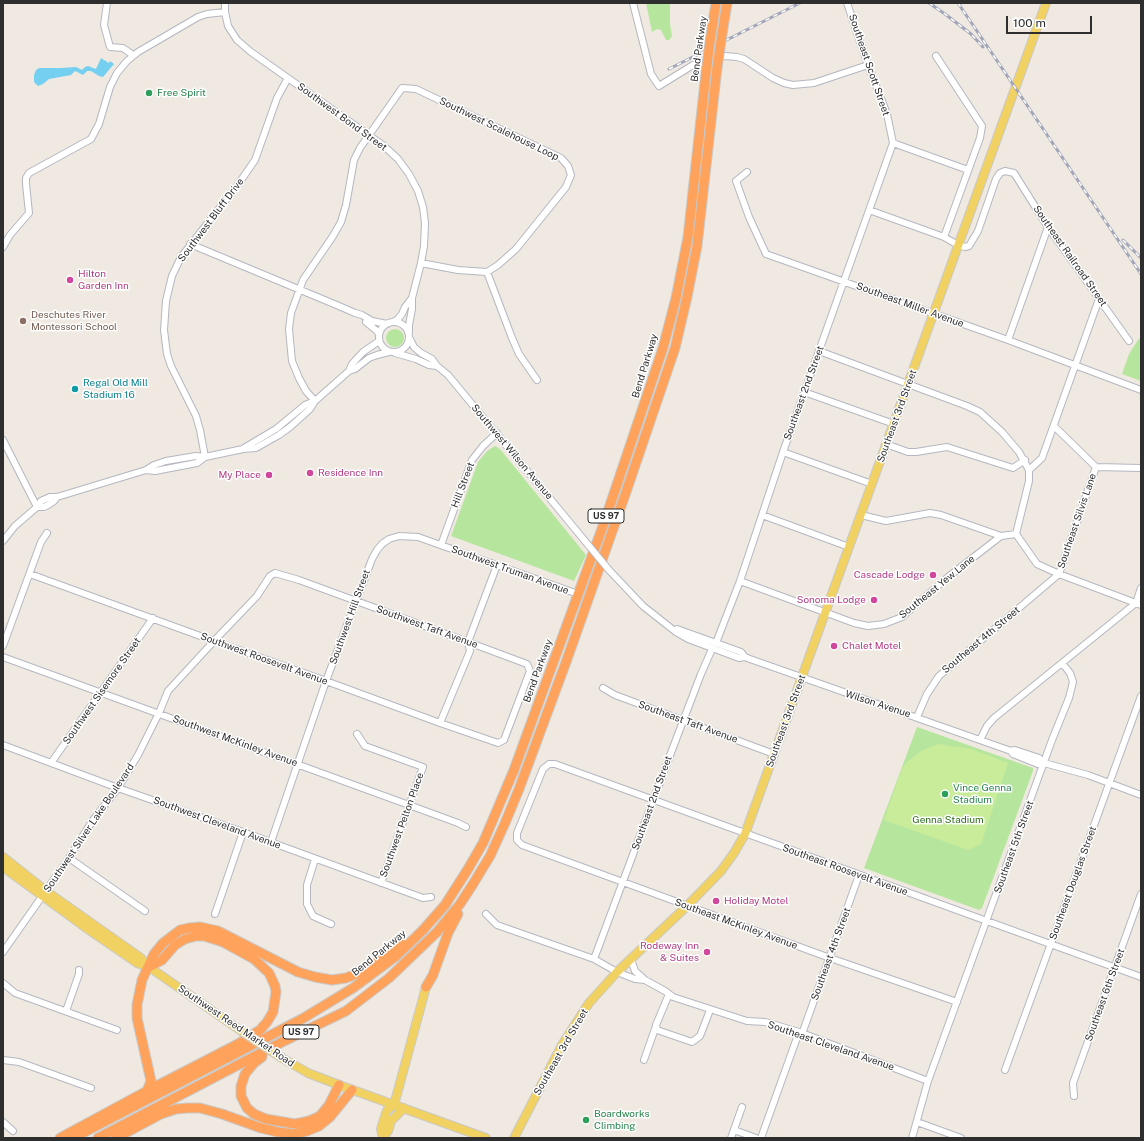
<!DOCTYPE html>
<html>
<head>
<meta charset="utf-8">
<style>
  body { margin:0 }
  #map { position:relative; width:1144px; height:1141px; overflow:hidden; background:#efe9e1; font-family:"Public Sans",sans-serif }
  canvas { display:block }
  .frame { position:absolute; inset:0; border:4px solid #2e2e2e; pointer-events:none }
  .scale { position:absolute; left:1006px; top:16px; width:86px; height:18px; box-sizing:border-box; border:2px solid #2e2e2e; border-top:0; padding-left:5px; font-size:12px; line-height:14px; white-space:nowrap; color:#2e2e2e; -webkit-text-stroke:3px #fff; paint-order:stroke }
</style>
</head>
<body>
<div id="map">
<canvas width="1144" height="1141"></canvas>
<div class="frame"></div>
<div class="scale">100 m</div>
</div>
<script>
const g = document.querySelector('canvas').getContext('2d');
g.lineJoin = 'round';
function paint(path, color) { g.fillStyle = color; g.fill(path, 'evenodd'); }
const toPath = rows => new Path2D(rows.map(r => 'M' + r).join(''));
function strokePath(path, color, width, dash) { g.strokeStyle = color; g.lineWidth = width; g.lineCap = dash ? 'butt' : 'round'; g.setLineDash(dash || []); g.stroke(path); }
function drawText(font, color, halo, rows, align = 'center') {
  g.font = font + ' "Public Sans",sans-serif'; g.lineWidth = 3; g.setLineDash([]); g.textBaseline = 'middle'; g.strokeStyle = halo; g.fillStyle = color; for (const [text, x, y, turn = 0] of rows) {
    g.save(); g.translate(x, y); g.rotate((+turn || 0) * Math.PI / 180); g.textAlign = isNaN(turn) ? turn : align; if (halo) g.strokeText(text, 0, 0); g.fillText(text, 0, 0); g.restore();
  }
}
paint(toPath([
  [646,3,670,3,670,24,672,36,669,40,666,40,661,30,657,29,652,32],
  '386 338a9 9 0 1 1 18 0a9 9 0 1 1-18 0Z',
  [1141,337,1141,381,1122,374,1129,354,1138,340],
  [495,446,500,449,586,555,574,581,451,536,478,462,487,451],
  [917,727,1033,768,1033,771,982,908,979,910,864,868]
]), '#b6e59e');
paint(toPath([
  [938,744,971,749,1008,763,981,844,968,850,884,820,902,768,907,762,921,751]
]), '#c9ec9a');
paint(toPath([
  [101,58,109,63,110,61,114,64,103,77,99,76,91,71,87,71,83,75,75,71,71,75,49,79,43,84,38,86,34,82,34,75,36,70,39,68,61,68,76,67,82,70,85,67,88,66,96,69]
]), '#75cff0');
const minor = toPath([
  [107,3,104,25,110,47,123,48,133,55],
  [225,3,225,12,228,26,237,40,251,52,384,146,398,159,409,174,418,191,423,207,425,223,424,246,421,263,412,298,405,307,402,314,397,320,393,322],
  [633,3,651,74,659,86,693,65,725,56,737,57,744,59,773,78,784,83,793,85,814,83,868,65],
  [847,3,868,65,887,114,893,143],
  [936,56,982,126,980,138,944,237],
  [893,143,968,170],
  [747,172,736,181,749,217,766,254,1008,340,1141,390],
  [869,210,944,237,958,245,965,247,969,246,978,231,996,179,1000,173,1005,171,1014,173,1048,227,1129,341],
  [190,244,339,306,355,313,362,315,372,321,387,324],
  [3,247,10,235,29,213,26,184,26,178,29,173,91,139,99,124,110,87,117,73,127,61,138,52,198,17,207,14,225,12],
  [487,272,512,338,519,354,537,380],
  '379 337a15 15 0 1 1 30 0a15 15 0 1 1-30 0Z',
  [366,322,377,331,379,334],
  [409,332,409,325,412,309,412,298],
  [410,339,414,347,421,353,432,359,437,366,448,375,585,541],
  [1008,340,1048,227],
  [819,351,967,406,980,412,1002,432,1019,452,1029,470,1029,481,1016,534,1037,564,1059,574,1141,605],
  [395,353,416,359,429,365,437,366],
  [349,371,352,364,363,352,379,341],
  [804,392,894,424],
  [315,401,306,391,299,378,292,361,289,329,291,313,303,280,333,236,341,222,346,205,354,160,360,148,402,88,416,89,561,158,568,166,571,175,566,187,516,249,498,265,487,272,458,270,421,263],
  [1054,426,1096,467,1141,468],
  [3,440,37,507],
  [886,444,908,452,916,452,947,447,1013,468,1025,460],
  [244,448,276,429,305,405,315,401],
  [783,452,872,484],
  [205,457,200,430,196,416,171,366,167,354,164,330,166,301,172,276,181,257,237,186,255,160,277,98,288,78],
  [146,470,155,471,197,463,205,457],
  [1029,470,1042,458,1099,299],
  [37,507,44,507,48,505,54,501,57,497],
  [762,515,849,547],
  [861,515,886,521,930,513,941,515,1001,536],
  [3,541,15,526,37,507,41,501,50,497,57,497,146,470,154,465,166,461,196,456,205,457,243,449,256,448,279,435,290,427,310,409,315,401,349,371,355,369,369,358,377,355,389,352],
  [441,545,472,460,483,446,497,433],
  [609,570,643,606,676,632,688,639,739,658,745,657,750,659,1011,751,1015,750,1039,758,1044,763],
  [740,581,854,623,868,626,884,624,902,617,948,577,1001,536,1016,534],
  [677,629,741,652,745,657],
  [716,643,740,581,783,452,893,143],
  [3,646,41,542,47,533],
  [3,657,409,805,458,823,466,827],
  [603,688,615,695,774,754],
  [917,717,927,694,939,676,1059,574,1096,467],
  [440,723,470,651,468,642,497,565],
  [357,734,365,746,423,767,381,883],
  [980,740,987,726,994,718,1136,603,1141,588],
  [3,745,118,788,243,832,423,898,431,897],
  [1011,751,1013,754,1038,764,1044,763,1088,775,1141,795],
  [51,763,153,618],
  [271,842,326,681,372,559,377,550,382,544,389,539,399,536,418,537,578,594],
  [69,858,145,911],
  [315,859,307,885,307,904,313,916,331,924],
  [215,914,243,832],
  [486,914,497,925,594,959,617,972,635,979,645,980],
  [3,952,69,858,93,820,118,788,138,755,159,713,168,691,214,641,257,596,270,576,275,573,299,580,468,642,527,664,530,671,504,740,498,743,440,723,326,681,214,641,30,574],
  [594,959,669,758,701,674,712,649],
  [631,959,635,971,645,980,665,991,673,997,747,1021,765,1022,799,1032,928,1081],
  [3,983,15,993,117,1030],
  [669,994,656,1025,657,1030,692,1042,700,1036,710,1010],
  [957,1002,830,958,522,845,517,840,517,833,543,769,549,764,555,764,1141,977],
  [66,1011,79,974,79,970],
  [802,1034,859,875],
  [3,1060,19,1062,91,1088],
  [644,1060,656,1026],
  [1005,1070,1141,696],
  [1074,1096,1073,1083,1141,894],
  [3,1122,13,1131],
  [917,1122,961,1138],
  [734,1130,756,1138],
  [731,1138,742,1107],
  [761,1138,799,1032],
  [912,1138,928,1081,1052,740,1069,698,1073,682,1070,673,1062,663]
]);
const major = toPath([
  [3,857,46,891,141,958,147,965],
  [3,867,89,930,137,963,149,967,240,1030],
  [282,1058,308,1073,339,1085,486,1138],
  [394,1105,426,987],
  [383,1138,381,1129,387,1110,394,1105],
  [383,1138,388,1131,391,1121,404,1108],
  [514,1138,562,1045,589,1003,617,972,687,906,721,871,734,853,745,834,1046,3]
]);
const highway = toPath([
  [722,34,727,3],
  [710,41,716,3],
  [426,987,433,975,448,933,458,914],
  [262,1057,254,1063,245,1074,241,1086,241,1096,247,1108,254,1114,266,1119,295,1124,309,1121,320,1116,329,1105,339,1085],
  [147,1091,238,1044,260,1030,267,1022,273,1012,276,992,275,986,269,973,254,959,223,942,204,936,196,936,185,939,175,945,162,960,149,967],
  [60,1138,147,1091,151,1081,137,1018,137,1005,142,980,154,954,163,943,180,930,189,928,200,927,218,931,298,972,315,977,332,980,346,978,361,972,381,960,402,944],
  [73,1138,302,1019,353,988,395,957,423,930,445,905,468,869,483,843,514,770,603,526,663,348,676,298,688,237,706,73],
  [98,1138,282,1042,346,1011,389,978,437,932,460,904,473,884,490,856,505,823,519,789,566,662,625,495,675,348,687,297,697,246,717,68],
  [116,1138,161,1114,176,1109,187,1108,200,1108,222,1114,261,1128,278,1132,294,1134,307,1131,319,1126,330,1117,352,1090]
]);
strokePath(minor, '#b4b7c1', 8);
strokePath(major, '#c9c9c9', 10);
strokePath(highway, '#c9c9c9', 11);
strokePath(minor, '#fff', 6);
strokePath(major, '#f2d163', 8);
strokePath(highway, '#ffa35c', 9);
const rail = toPath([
  [929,3,945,14,971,34,983,47],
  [958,3,1141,274],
  [669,69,800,3],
  [1123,240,1141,258]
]);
strokePath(rail, '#a3a6b8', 3);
strokePath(rail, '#fff', 1.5, [4.5]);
const minorBridge = toPath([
  [585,541,609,570]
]);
const majorBridge = toPath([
  [240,1030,282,1058]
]);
const highwayBridge = toPath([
  [717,68,722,34],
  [706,73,710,41]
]);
strokePath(minorBridge, '#b4b7c1', 8, []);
strokePath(majorBridge, '#c9c9c9', 10, []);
strokePath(highwayBridge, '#c9c9c9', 11, []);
strokePath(minorBridge, '#fff', 6);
strokePath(majorBridge, '#f2d163', 8);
strokePath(highwayBridge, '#ffa35c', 9);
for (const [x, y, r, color] of [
  [149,93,4,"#2e9e5b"],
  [70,280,4,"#d1479c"],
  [23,321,4,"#8d6e63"],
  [75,389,4,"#0f9aa8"],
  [310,473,4,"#d1479c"],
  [269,475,4,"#d1479c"],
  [933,575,4,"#d1479c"],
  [874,600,4,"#d1479c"],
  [834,646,4,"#d1479c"],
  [945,794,4,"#2e9e5b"],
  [716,901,4,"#d1479c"],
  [707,952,4,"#d1479c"],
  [586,1120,4,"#2e9e5b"]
]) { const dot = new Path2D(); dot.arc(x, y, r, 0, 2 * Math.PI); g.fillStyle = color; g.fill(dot); strokePath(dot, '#fff', 1.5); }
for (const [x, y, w] of [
  [606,516,36],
  [301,1032,36]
]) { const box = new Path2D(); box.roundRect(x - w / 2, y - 7, w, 14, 3); g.fillStyle = '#fff'; g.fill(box); strokePath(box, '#2e2e2e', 1); }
drawText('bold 9px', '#2e2e2e', null, [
  ["US 97",606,516],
  ["US 97",301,1032]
]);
drawText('10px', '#2e2e2e', '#fff', [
  ["Bend Parkway",699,49,-82],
  ["Southeast Scott Street",869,65,71],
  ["Southwest Bond Street",342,117,36],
  ["Southwest Scalehouse Loop",499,129,26],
  ["Southwest Bluff Drive",211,220,-53],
  ["Southeast Railroad Street",1070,256,55],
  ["Southeast Miller Avenue",910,305,20],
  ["Bend Parkway",645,366,-73],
  ["Southeast 2nd Street",804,393,-70],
  ["Southeast 3rd Street",897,416,-70],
  ["Southwest Wilson Avenue",512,452,50],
  ["Hill Street",463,485,-69],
  ["Southeast Silvis Lane",1077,521,-71],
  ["Southwest Truman Avenue",510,570,20],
  ["Southeast Yew Lane",937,587,-39],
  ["Southwest Hill Street",350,617,-70],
  ["Southwest Taft Avenue",427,627,20],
  ["Southeast 4th Street",981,640,-40],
  ["Southwest Roosevelt Avenue",264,659,20],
  ["Bend Parkway",538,671,-70],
  ["Southwest Sisemore Street",102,691,-55],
  ["Wilson Avenue",878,704,18],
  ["Southeast 3rd Street",786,721,-70],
  ["Southeast Taft Avenue",688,722,20],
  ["Southwest McKinley Avenue",235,741,20],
  ["Southeast 2nd Street",652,803,-70],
  ["Southwest Cleveland Avenue",217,823,20],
  ["Southwest Pelton Place",402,825,-70],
  ["Southwest Silver Lake Boulevard",89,828,-56],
  ["Southeast 5th Street",1014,847,-70],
  ["Southeast Roosevelt Avenue",845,870,20],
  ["Southeast Douglas Street",1073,883,-70],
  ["Southeast McKinley Avenue",736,924,20],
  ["Bend Parkway",379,953,-39],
  ["Southeast 4th Street",831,954,-70],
  ["Southeast 6th Street",1105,995,-70],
  ["Southwest Reed Market Road",236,1026,34],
  ["Southeast Cleveland Avenue",831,1046,19],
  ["Southeast 3rd Street",561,1052,-60]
]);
drawText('10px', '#27864d', '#fff', [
  ["Free Spirit",157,93],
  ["Vince Genna",953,788],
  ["Stadium",953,800],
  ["Boardworks",594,1114],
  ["Climbing",594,1126]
], 'left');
drawText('10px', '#b23c85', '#fff', [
  ["Hilton",78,274],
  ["Garden Inn",78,286],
  ["Residence Inn",318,473],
  ["My Place",261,475,"right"],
  ["Cascade Lodge",925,575,"right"],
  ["Sonoma Lodge",866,600,"right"],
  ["Chalet Motel",842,646],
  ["Holiday Motel",724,901],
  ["Rodeway Inn",699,946,"right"],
  ["& Suites",699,958,"right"]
], 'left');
drawText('10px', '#785e54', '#fff', [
  ["Deschutes River",31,315],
  ["Montessori School",31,327]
], 'left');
drawText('10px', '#0d838f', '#fff', [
  ["Regal Old Mill",83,383],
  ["Stadium 16",83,395]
], 'left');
drawText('10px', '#2c6e1b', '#fff', [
  ["Genna Stadium",948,820]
]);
</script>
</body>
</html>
